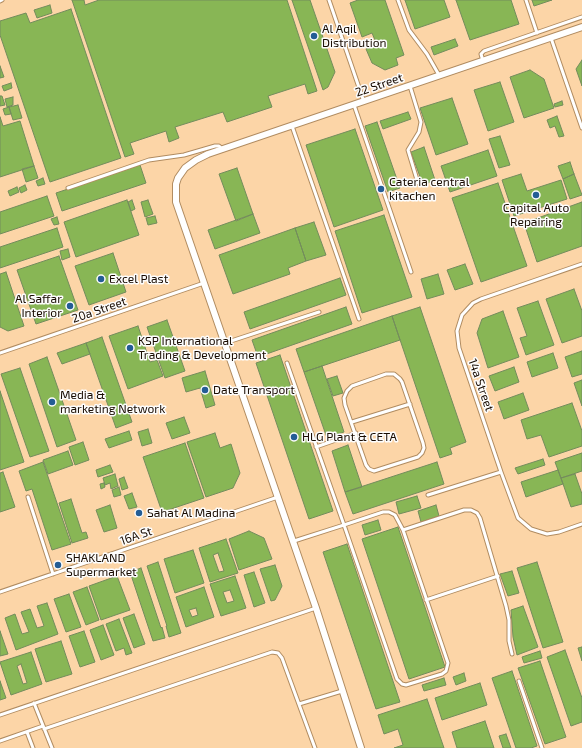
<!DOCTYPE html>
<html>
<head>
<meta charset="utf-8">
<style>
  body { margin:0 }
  canvas { display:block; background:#fcd5a7 }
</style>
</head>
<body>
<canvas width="582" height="748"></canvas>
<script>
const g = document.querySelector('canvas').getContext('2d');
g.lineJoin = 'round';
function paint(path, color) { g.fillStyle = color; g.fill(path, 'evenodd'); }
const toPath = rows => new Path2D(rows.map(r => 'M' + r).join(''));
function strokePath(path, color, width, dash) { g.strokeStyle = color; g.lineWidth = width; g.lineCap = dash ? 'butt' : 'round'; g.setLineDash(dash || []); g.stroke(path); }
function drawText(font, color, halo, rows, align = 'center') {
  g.font = font + ' "Exo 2",sans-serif'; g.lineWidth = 3; g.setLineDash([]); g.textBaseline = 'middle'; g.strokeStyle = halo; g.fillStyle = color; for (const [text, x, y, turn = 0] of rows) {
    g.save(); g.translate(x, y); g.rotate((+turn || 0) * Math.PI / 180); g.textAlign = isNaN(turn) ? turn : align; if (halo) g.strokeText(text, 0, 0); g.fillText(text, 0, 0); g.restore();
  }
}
const building = toPath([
  [72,0,84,0,85,5,99,0,287,0,317,91,308,94,305,84,268,96,272,107,227,122,223,112,175,127,179,138,169,142,166,131,130,143,134,154,125,157,72,0],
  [292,0,310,0,335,72,328,87,323,90,292,0],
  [358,0,385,0,404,55,396,58,398,65,385,70,372,63,366,49,377,45,372,33,362,37,350,3,358,0],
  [405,0,444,0,450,17,415,29,405,0],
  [456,0,511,0,519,24,470,40,456,0],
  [532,0,552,0,534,6,532,0],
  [50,5,52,13,37,18,34,10,50,5],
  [71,9,121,158,50,182,0,35,0,21,26,13,30,23,71,9],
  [455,39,458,46,434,55,431,47,455,39],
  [582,60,582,86,576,69,582,60],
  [0,66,4,77,0,78,0,66],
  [530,70,544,79,554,108,524,118,510,77,530,70],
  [500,82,514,122,488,131,474,90,500,82],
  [11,83,12,88,4,91,2,86,11,83],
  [0,96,2,96,5,105,0,106,0,96],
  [13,97,13,105,7,107,5,99,13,97],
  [452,98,468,144,436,155,420,108,452,98],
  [562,101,563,105,555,107,554,104,562,101],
  [18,105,22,118,13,120,9,107,18,105],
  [9,107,11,114,5,115,3,109,9,107],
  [408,112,411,119,383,129,380,121,408,112],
  [557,116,564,136,559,137,555,126,550,128,547,120,557,116],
  [0,117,3,126,20,121,34,166,0,177,0,117],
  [377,122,400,188,388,192,365,126,377,122],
  [355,129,383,210,334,227,306,145,355,129],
  [500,136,510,165,499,168,489,139,500,136],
  [424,147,435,180,423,185,411,152,424,147],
  [488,150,497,176,450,192,441,166,488,150],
  [570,162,574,174,563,179,558,166,570,162],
  [140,165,146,183,62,211,56,193,140,165],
  [34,166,38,178,26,182,22,169,34,166],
  [237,168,253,214,236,221,219,174,237,168],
  [521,174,527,191,561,180,567,199,514,216,502,180,521,174],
  [574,174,582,195,570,199,563,179,574,174],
  [43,178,45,184,38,186,36,181,43,178],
  [498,183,527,266,481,282,452,198,498,183],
  [25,185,27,190,21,193,19,188,25,185],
  [17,187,19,192,10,196,8,191,17,187],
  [47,196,54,216,0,234,0,212,47,196],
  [127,200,139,235,76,257,64,222,127,200],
  [132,200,135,209,131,211,128,202,132,200],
  [148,200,153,214,145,217,141,202,148,200],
  [582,202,582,246,537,262,524,223,582,202],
  [253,214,260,233,215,249,208,230,253,214],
  [384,215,412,297,362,313,335,231,384,215],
  [155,216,157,223,148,225,146,218,155,216],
  [57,217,59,224,54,225,51,219,57,217],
  [314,222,326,255,306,261,295,228,314,222],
  [57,228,63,247,0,268,0,247,57,228],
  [295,228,306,261,288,268,290,274,233,294,219,255,295,228],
  [68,249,70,257,62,260,60,251,68,249],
  [113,253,126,292,89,305,75,266,113,253],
  [59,256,78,310,36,324,17,270,59,256],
  [465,264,473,284,455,290,447,270,465,264],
  [6,272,24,326,8,331,0,327,0,274,6,272],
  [438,274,444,294,427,299,421,279,438,274],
  [340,278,346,295,250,329,244,312,340,278],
  [574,289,582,311,582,336,562,343,546,299,574,289],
  [538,301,554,345,526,355,520,338,527,336,517,308,538,301],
  [346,307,352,324,258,357,252,340,346,307],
  [420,307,466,442,450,448,452,454,440,458,392,316,420,307],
  [503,311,519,357,488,368,477,333,482,319,503,311],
  [392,316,400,340,304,372,296,349,392,316],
  [167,320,185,371,165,378,147,327,167,320],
  [138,326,150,362,157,360,163,376,128,389,109,336,138,326],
  [102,337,132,422,116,428,86,343,102,337],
  [86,343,90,354,62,364,57,353,86,343],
  [582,351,582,374,572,377,565,357,582,351],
  [553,353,558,368,532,377,527,362,553,353],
  [280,355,333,511,309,519,256,363,280,355],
  [47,357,76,440,57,447,29,364,47,357],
  [322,366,344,432,327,438,304,372,322,366],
  [514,367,519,382,495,391,489,376,514,367],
  [20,368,49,451,30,457,1,374,20,368],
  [205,371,215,405,206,408,200,388,186,392,182,378,205,371],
  [337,376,343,393,333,396,327,379,337,376],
  [582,380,582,406,574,383,582,380],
  [0,391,24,462,0,470,0,391],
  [523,393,529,410,504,419,498,402,523,393],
  [572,403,582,431,582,446,549,457,541,435,527,439,521,420,572,403],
  [184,417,190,433,172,439,166,423,184,417],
  [148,429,152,443,142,446,138,432,148,429],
  [129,431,132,440,109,448,105,439,129,431],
  [215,433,220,448,231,444,240,473,233,488,206,497,187,442,215,433],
  [83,442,89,460,75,465,69,447,83,442],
  [185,443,204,498,162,512,143,457,185,443],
  [348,445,362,487,345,492,332,451,348,445],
  [68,451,73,465,48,474,43,460,68,451],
  [582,453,582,471,561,478,555,462,582,453],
  [543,459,545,465,518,474,515,468,543,459],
  [43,462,71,544,52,550,32,489,26,491,19,471,43,462],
  [437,462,444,484,353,514,345,492,437,462],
  [110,465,113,472,98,477,96,470,110,465],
  [558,470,563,484,526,497,521,482,558,470],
  [3,472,15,507,0,512,0,473,3,472],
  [115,474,118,486,111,489,110,483,105,485,103,478,115,474],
  [575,474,582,494,582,504,571,507,561,478,575,474],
  [124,477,128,488,122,490,119,479,124,477],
  [104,483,105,487,101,489,100,484,104,483],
  [119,487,121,495,114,497,112,490,119,487],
  [132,493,137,507,129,509,124,496,132,493],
  [417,496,421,508,399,514,396,502,417,496],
  [71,499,82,533,86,532,88,538,72,543,59,503,71,499],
  [110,505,117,528,104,532,96,510,110,505],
  [436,505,439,516,421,522,418,511,436,505],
  [378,520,381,530,365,535,362,525,378,520],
  [398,527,445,667,409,679,362,539,398,527],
  [249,531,264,538,272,559,239,570,229,539,249,531],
  [226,539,238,573,210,582,199,548,226,539],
  [218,553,224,571,219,572,213,555,218,553],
  [347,544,400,702,376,709,323,552,347,544],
  [193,550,204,583,175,593,164,559,193,550],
  [158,562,181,633,169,637,166,626,167,626,147,566,158,562],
  [537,562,563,642,543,648,517,568,537,562],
  [275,565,282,586,275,600,271,601,260,569,275,565],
  [141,568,161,628,162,627,165,638,153,641,130,572,141,568],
  [512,571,519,593,508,596,500,574,512,571],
  [254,572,265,603,254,607,244,575,254,572],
  [117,576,130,610,101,620,89,586,117,576],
  [235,576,246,608,221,616,210,584,235,576],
  [230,590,234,601,227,603,223,592,230,590],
  [87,587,99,620,86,625,73,592,87,587],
  [204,587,214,617,186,627,176,597,204,587],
  [196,608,198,615,192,617,189,610,196,608],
  [69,594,81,627,66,632,54,599,69,594],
  [47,603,58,634,16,650,5,618,15,614,22,634,29,632,21,612,30,609,37,628,44,626,37,606,47,603],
  [523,606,538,647,517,655,513,637,511,610,523,606],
  [134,614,145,644,134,648,123,618,134,614],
  [119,619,132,653,126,655,124,648,116,651,106,624,119,619],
  [103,625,114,655,101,660,90,630,103,625],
  [0,631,8,654,0,656,0,631],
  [84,631,95,662,80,667,69,636,84,631],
  [61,641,72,674,46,682,35,649,61,641],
  [582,647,582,661,578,648,582,647],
  [565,650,582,698,582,722,571,726,547,657,565,650],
  [540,651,542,658,524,663,522,657,540,651],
  [31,652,42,684,11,695,0,662,31,652],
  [21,664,27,683,23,684,17,666,21,664],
  [540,661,566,737,545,744,518,668,540,661],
  [512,671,537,746,531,748,516,748,492,678,512,671],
  [464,673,466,681,456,685,453,677,464,673],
  [444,678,446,685,424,691,422,685,444,678],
  [0,681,6,698,0,700,0,681],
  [480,683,487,705,442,720,435,698,480,683],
  [427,699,444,748,394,748,403,745,398,729,384,734,378,715,427,699],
  [485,721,494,748,457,748,452,732,485,721],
  [506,734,511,748,503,748,499,736,506,734]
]);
paint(building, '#88b655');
strokePath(building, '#738c5c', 1);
const service = toPath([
  [329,0,364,102],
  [398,0,409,30,427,54,439,75],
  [526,0,537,33],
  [0,1,2,0],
  [551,38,582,128],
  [483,61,481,54,484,51,582,17],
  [410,86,421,122,419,132,408,150,418,183],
  [354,105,411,272],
  [292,126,359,319],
  [68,188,149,160,184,155,215,146,219,146,222,149],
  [582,264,481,299,473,303,462,315,457,331,459,348,501,472,518,518,531,529,547,534,559,532,582,524],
  [225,343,319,312],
  [0,353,204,283],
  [287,363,344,525,397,679,402,684,406,685,442,674,446,671,448,663,403,530,395,515,389,512,383,512,344,525,294,541],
  [386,374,394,374,400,379,402,382,423,443,424,448,422,453,418,457,374,471,369,469,366,465,345,405,344,398,347,391,352,386,386,374],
  [352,422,410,404],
  [316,447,356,433],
  [428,495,501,472],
  [28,497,53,574],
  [403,530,464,510,471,510,477,513,480,518,506,606,509,620,509,641,512,654],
  [0,592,278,497],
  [426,600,498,576],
  [519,681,542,748],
  [34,703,52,748],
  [299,704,342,691],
  [0,715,316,608],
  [44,729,272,652,278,653,282,658,315,748],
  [27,732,33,748],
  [0,741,43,726]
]);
const minor = toPath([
  [361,748,316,608,176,202,176,184,178,178,185,168,196,160,208,154,582,27]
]);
strokePath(service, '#b18c61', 5);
strokePath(minor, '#b18c61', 8);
strokePath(service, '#fff', 3);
strokePath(minor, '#fff', 6);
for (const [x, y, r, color] of [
  [314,36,4,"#245d95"],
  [381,189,4,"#245d95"],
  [536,195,4,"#245d95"],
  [101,279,4,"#245d95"],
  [70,306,4,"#245d95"],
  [130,348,4,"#245d95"],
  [205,390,4,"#245d95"],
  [52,402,4,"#245d95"],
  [294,437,4,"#245d95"],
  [139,513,4,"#245d95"],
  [58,565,4,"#245d95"]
]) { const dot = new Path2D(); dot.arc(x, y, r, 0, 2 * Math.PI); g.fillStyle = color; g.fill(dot); strokePath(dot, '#fdfdfd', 1.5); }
drawText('12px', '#180b00', '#fdfdfd', [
  ["Al Aqil",322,29],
  ["Distribution",322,43],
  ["Cateria central",389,182],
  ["kitachen",389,196],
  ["Capital Auto",536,208,"center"],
  ["Repairing",536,222,"center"],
  ["Excel Plast",109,279],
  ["Al Saffar",62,299,"right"],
  ["Interior",62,313,"right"],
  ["KSP International",138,341],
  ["Trading & Development",138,355],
  ["Date Transport",213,390],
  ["Media &",60,395],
  ["marketing Network",60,409],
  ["HLG Plant & CETA",302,437],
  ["Sahat Al Madina",147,513],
  ["SHAKLAND",66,558],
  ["Supermarket",66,572]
], 'left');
drawText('12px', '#180b00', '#fdfdfd', [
  ["22 Street",379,85,-19],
  ["20a Street",99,310,-19],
  ["14a Street",481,385,71],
  ["16A St",136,536,-19]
]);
</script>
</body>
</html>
